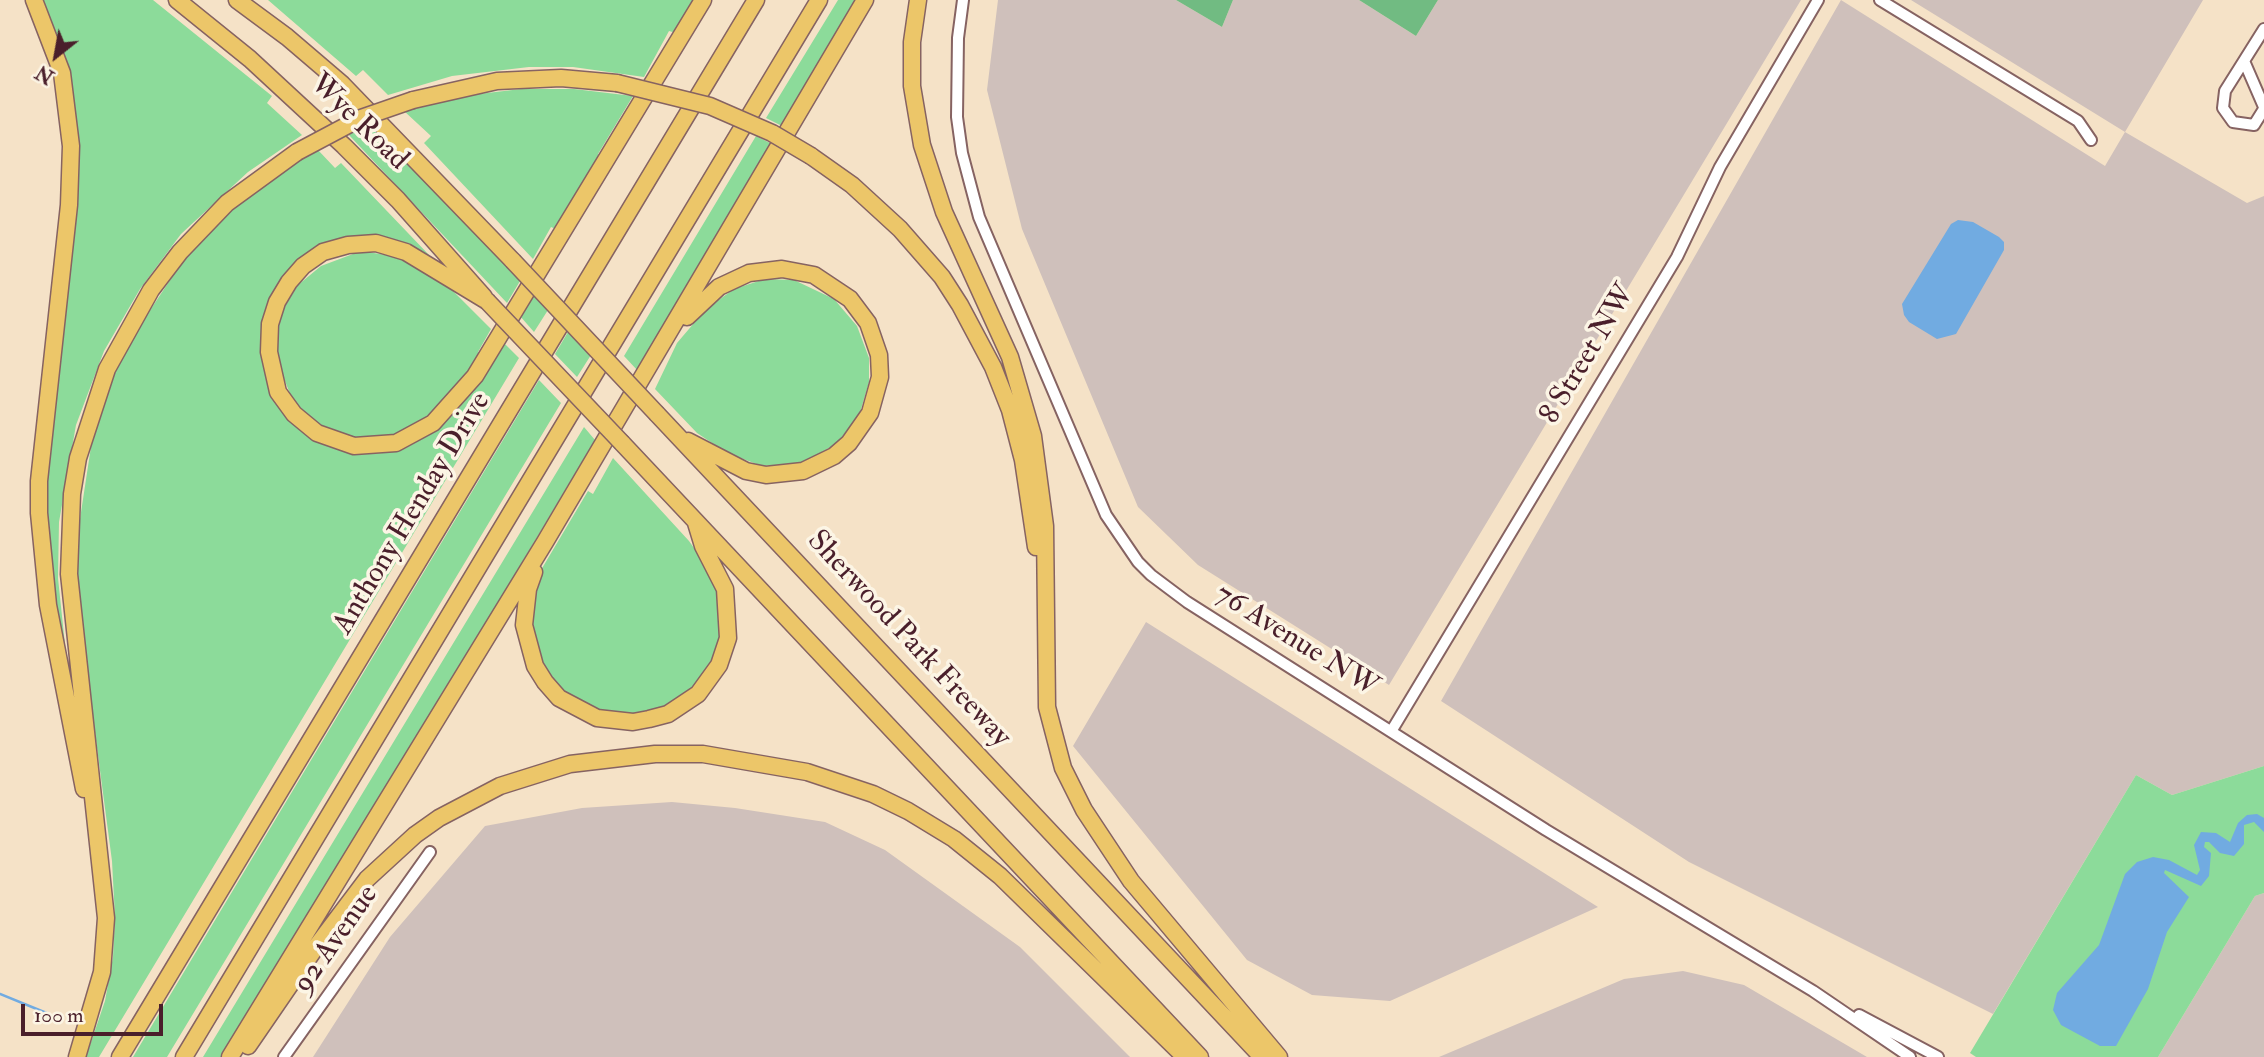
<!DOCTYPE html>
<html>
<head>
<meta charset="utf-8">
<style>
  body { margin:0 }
  #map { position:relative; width:2264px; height:1057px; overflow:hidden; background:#f5e2c7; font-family:"IM FELL Double Pica",serif }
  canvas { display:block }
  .north { position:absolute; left:21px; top:21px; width:70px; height:70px; -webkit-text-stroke:5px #fcf5e5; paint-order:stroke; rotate:211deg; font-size:19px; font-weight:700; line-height:28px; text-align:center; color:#4a1f2b }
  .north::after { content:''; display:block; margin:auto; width:24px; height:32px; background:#4a1f2b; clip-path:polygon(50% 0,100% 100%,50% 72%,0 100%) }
  .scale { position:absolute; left:21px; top:1004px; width:142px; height:32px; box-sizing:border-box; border:4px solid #4a1f2b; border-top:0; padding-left:9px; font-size:21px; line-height:24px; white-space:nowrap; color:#4a1f2b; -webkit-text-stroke:5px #fcf5e5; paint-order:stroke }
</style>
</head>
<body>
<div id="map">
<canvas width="2264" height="1057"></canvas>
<div class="north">N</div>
<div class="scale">100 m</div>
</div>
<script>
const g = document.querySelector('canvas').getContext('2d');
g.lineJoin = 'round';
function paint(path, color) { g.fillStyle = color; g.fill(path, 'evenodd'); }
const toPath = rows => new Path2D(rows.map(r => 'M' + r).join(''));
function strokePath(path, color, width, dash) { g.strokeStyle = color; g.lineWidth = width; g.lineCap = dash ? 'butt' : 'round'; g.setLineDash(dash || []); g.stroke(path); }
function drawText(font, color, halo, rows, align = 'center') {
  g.font = font + ' "IM FELL Double Pica",serif'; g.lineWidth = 7; g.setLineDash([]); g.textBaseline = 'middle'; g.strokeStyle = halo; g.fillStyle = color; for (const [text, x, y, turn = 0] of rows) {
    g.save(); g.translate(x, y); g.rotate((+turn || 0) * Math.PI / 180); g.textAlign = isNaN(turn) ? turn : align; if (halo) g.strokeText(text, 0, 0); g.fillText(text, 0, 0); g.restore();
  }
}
paint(toPath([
  [998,0,1176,0,1222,27,1233,0,1359,0,1416,36,1438,0,1801,0,1389,685,1198,565,1138,507,1022,229,987,90],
  [1841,0,2105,166,2125,132,1911,0,2203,0,2125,132,2247,203,2264,196,2264,766,2172,795,2136,775,1993,1014,1689,862,1441,701],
  [1146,622,1598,907,1390,1001,1312,995,1247,960,1073,746],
  [672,802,735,808,825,822,885,850,1020,947,1130,1057,313,1057,390,937,485,826,582,808],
  [2264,893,2264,1057,2158,1057,2255,896],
  [1683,971,1744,985,1867,1057,1439,1057,1624,979]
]), '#cfc0bb');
paint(toPath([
  [40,0,153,0,272,96,267,103,302,135,248,172,181,234,140,289,104,351,76,425,59,522,58,578,67,664,49,579,45,473,76,173],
  [268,0,696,0,676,33,669,31,644,77,573,67,529,67,452,76,388,95,363,70,356,76],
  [838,0,860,0,784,127,766,118],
  [521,89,574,89,633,96,598,154,602,159,558,230,551,227,533,259,424,143,431,136,404,111,462,96],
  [372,124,520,281,507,303,348,134],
  [756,136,774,145,638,371,624,356],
  [318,150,335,168,341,163,430,256,395,241,305,261,262,339,262,361,273,395,310,437,340,450,358,454,383,453,406,448,437,430,457,411,504,343,519,358,99,1057,86,1057,105,1001,113,957,115,917,112,861,78,604,78,532,92,440,107,392,127,345,180,265,237,204,273,175],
  [361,251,405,258,445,283,491,329,478,352,483,356,440,412,398,437,354,440,327,431,302,413,292,399,276,358,278,325,284,308,298,285,321,266],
  [765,279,794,280,834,299,857,326,869,358,869,382,859,416,836,444,800,464,762,466,727,453,697,433,655,389,677,343,706,309,734,289],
  [534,295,548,310,534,332,520,316],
  [568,332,591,355,577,377,555,354],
  [539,380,561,403,167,1057,133,1057],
  [584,427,595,440,391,782,222,1057,203,1057],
  [613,458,689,541,704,562,719,596,722,633,712,663,693,689,658,711,637,716,599,712,563,692,541,664,532,632,534,595,541,570,588,491,593,494],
  [2264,766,2264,893,2255,896,2158,1057,1976,1057,1970,1053,2136,775,2172,795]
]), '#8cdb9a');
paint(toPath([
  [1176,0,1233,0,1222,27],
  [1359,0,1438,0,1416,36]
]), '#71bb82');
paint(toPath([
  [1958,220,1973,222,1999,237,2004,242,2004,250,1956,334,1937,339,1909,322,1904,315,1902,304,1951,224],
  [2257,814,2264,818,2264,832,2254,822,2244,825,2244,844,2234,856,2220,853,2209,842,2205,842,2204,847,2211,853,2209,876,2201,886,2165,870,2164,873,2189,897,2167,932,2148,989,2116,1046,2100,1046,2061,1025,2053,1010,2057,993,2099,945,2125,874,2137,862,2153,857,2169,860,2197,875,2200,870,2194,845,2201,832,2216,833,2230,842,2238,823,2247,815]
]), '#71abe1');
strokePath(toPath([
  [0,994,49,1014]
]), '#71abe1', 2.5);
const minor = toPath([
  [963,0,958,38,957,117,962,153,979,217,1106,515,1138,562,1151,575,1187,602,1546,830,1813,991,1910,1057],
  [1880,0,2078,121,2091,140],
  [2264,29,2225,91,2223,108,2233,122,2254,125,2264,109],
  [2244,61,2264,107],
  [1392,730,1677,257,1720,167,1818,0],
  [1859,1015,1938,1057],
  [284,1057,430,852]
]);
const highway = toPath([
  [34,0,62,73,71,146,69,205,39,481,39,513,48,605,84,789],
  [177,0,250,59,344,146,398,200,484,297],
  [237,0,287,37,342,84,513,261],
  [918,0,912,42,912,86,922,145,944,212,1010,357,1033,436,1045,526,1047,707,1063,768,1084,810,1131,881,1279,1057],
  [413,100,497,81,561,78,617,83],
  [811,156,852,185,900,229,942,277,960,305,993,367,1010,410,1023,460,1036,547],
  [487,301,406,252,376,243,348,245,323,252,303,266,289,282,277,302,270,324,269,352,278,392,294,414,317,433,354,446,396,443,433,423,475,376,703,0],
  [687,317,719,287,749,273,782,269,814,275,850,299,868,323,879,355,880,377,870,413,849,443,834,456,803,471,766,475,746,471,688,441],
  [657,414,1262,1057],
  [622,443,1200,1057],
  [534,572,528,589,524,625,535,666,545,682,559,698,597,718,633,722,649,719,668,714,698,694,719,665,728,638,725,589,703,546,696,523],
  [248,1046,318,944,367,879,415,835,439,818,500,786,570,764,655,754,703,754,807,772,873,794,908,811,954,839,1000,876,1185,1057],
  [77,1057,102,972,106,918,69,574,72,494,78,458,107,369,151,290,180,252,227,203,297,152],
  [120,1057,756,0],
  [184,1057,819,0],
  [230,1057,545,542,865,0]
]);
strokePath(minor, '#866362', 14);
strokePath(highway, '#866362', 19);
strokePath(minor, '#fff', 10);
strokePath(highway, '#ecc669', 16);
const highwayBridge = toPath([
  [617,83,710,106,772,133,811,156],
  [297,152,361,118,413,100],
  [513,261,657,414],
  [487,301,622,443]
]);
strokePath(highwayBridge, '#866362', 19, []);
strokePath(highwayBridge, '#ecc669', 16);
drawText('30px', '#4a1f2b', '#fcf5e5', [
  ["Wye Road",358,123,44],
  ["8 Street NW",1589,355,-59],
  ["Anthony Henday Drive",413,514,-59],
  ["Sherwood Park Freeway",908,640,47],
  ["76 Avenue NW",1296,642,32],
  ["92 Avenue",337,940,-55]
]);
</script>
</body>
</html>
